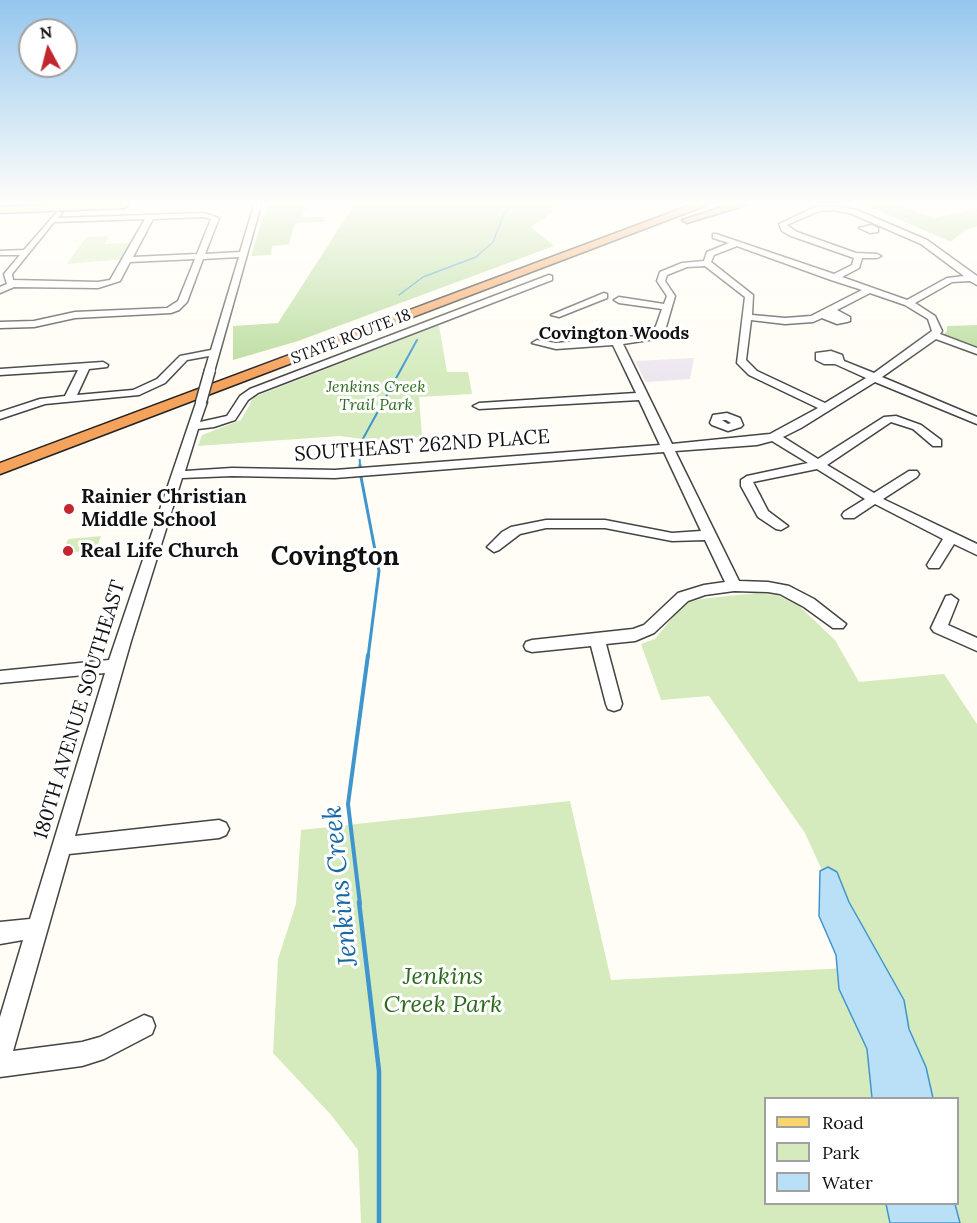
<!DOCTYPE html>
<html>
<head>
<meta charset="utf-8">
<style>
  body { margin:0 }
  #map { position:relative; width:977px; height:1223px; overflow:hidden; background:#fffdf5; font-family:Lora,serif }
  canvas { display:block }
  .legend { position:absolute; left:764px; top:1097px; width:195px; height:108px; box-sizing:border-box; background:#fff; border:2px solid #a0a0a0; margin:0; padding:8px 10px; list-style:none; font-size:18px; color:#111 }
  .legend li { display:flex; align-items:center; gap:12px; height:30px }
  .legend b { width:30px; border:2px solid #a0a0a0 }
  .north { position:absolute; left:18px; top:18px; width:60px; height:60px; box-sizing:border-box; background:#fff; border:2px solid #a0a0a0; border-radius:50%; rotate:353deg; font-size:16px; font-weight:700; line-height:24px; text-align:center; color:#111 }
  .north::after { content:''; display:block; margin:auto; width:21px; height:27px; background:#c4262e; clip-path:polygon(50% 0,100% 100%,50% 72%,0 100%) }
</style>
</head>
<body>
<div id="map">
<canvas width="977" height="1223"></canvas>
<ul class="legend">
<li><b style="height:8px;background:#f9d66b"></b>Road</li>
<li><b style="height:16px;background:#d5ebbd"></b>Park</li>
<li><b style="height:16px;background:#b9e0f7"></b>Water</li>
</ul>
<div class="north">N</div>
</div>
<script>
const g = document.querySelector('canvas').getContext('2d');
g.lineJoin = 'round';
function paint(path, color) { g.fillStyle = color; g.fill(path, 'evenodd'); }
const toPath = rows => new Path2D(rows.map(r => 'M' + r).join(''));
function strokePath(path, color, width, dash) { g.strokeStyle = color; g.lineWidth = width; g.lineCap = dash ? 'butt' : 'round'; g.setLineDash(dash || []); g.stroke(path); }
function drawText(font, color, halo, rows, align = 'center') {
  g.font = font + ' Lora,serif'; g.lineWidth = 6; g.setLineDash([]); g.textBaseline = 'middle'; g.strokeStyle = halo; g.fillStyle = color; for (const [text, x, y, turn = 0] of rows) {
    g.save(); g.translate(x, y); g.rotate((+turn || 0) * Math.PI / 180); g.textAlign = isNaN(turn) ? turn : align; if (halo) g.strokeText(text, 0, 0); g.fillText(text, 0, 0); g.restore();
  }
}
paint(toPath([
  [694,358,690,379,648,382,645,381,635,361]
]), '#eee6ef');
paint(toPath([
  [109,236,105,244,130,243,124,259,67,264,86,237],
  [439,325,447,372,468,372,472,394,419,397,422,437,370,440,340,436,198,446,202,435,241,420,254,397],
  [101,536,96,550,63,553,68,539],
  [756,593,777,595,798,605,835,640,859,682,944,674,977,724,977,1223,361,1223,358,1150,332,1116,273,1053,278,959,296,904,301,830,570,801,611,980,866,967,805,833,709,696,661,700,641,644,655,639,684,604,700,599],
  [766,1098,958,1098,958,1204,766,1204]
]), '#d5ebbd');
paint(toPath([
  [267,205,310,205,307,206,302,217,324,217,325,222,295,223,289,244,272,246,271,255,251,256],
  [354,205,552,205,552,213,531,227,554,246,298,341,233,360,233,326,278,323],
  [866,205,897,205,934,218,977,209,977,226,965,230,951,242],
  [977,325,977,348,942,336,947,331,947,326]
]), '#b9dc9c');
const water = toPath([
  [828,867,837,872,849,902,904,1000,909,1029,926,1067,933,1098,872,1098,867,1049,839,989,836,955,819,916,820,871,828,867],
  [886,1204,955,1204,960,1223,890,1223,886,1204]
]);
paint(water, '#b9e0f7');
strokePath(water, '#3f96cf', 1.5);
strokePath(toPath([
  [399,295,423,277,476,257,493,242,504,214,512,205]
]), '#3f96cf', 1.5);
strokePath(toPath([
  [360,466,359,446,417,340]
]), '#3f96cf', 2);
strokePath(toPath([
  [360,465,360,468],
  [361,477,379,571,368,657]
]), '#3f96cf', 3);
strokePath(toPath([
  [360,904,348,804,368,655]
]), '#3f96cf', 4);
strokePath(toPath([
  [359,902,379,1071,379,1223]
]), '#3f96cf', 4.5);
const minor = toPath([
  [254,205,261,205,214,372,205,370,209,356,187,360,165,383,139,395,45,404,0,419,0,412,40,399,65,396,78,370,0,375,0,369,103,362,108,365,107,367,89,369,77,395,133,390,157,379,180,356,211,350,239,257,203,259,187,302,179,310,171,313,75,318,34,327,0,328,0,322,34,321,75,312,167,308,178,301,195,259,130,262,120,281,98,288,14,287,0,293,0,287,7,284,4,274,20,255,0,255,0,251,24,250,58,211,62,213,58,218,204,213,219,218,205,254,240,252,254,205],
  [204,217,211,219,197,254,133,257,153,219,204,217],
  [145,219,110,280,98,282,13,280,12,274,54,222,145,219],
  [834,206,857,210,927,240,977,276,977,285,970,281,952,282,915,303,935,316,942,331,940,334,977,348,977,354,936,339,882,377,977,417,977,424,875,382,801,428,783,437,818,459,884,417,896,416,921,425,941,440,941,446,933,446,913,429,891,422,827,465,874,493,909,471,917,471,919,474,917,477,883,499,977,544,977,555,954,544,939,568,929,568,927,565,943,539,875,504,854,518,844,518,842,515,844,512,865,499,817,469,753,482,768,511,788,526,781,530,776,529,758,517,741,486,741,480,747,476,808,463,772,441,757,445,675,451,739,581,768,582,789,586,814,599,846,624,843,628,833,628,804,607,780,594,768,592,734,591,705,595,688,601,654,633,635,641,606,644,622,704,620,709,614,711,608,709,606,704,591,646,532,652,526,650,524,646,526,642,532,640,633,629,644,625,678,593,704,585,725,582,705,540,672,541,605,528,546,528,520,534,499,550,494,552,487,547,502,532,511,527,546,520,605,520,672,533,701,531,664,452,335,478,232,476,182,478,131,641,75,836,219,820,226,823,229,829,226,835,219,838,69,854,13,1051,82,1042,100,1037,144,1015,152,1018,155,1026,152,1034,104,1059,82,1066,0,1077,0,1017,23,940,0,944,0,922,30,919,105,673,0,683,0,671,109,660,197,400,205,400,207,402,200,422,227,416,240,396,250,389,549,275,552,276,552,280,258,393,248,400,235,420,214,427,198,429,185,471,232,468,335,470,660,445,639,400,479,409,473,406,479,403,636,393,613,345,556,349,532,343,537,340,556,343,649,335,656,326,662,309,619,303,614,300,619,297,664,304,667,296,657,281,660,272,682,263,704,261,707,252,729,243,713,238,713,234,716,234,834,274,852,265,854,258,791,236,782,231,779,224,815,207,834,206],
  [834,210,852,214,921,244,964,276,947,278,907,300,842,277,859,268,862,258,877,258,881,256,877,254,856,253,797,232,787,225,819,211,834,210],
  [737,246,831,280,862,290,811,316,785,318,752,315,753,295,711,262,714,255,737,246],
  [705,266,745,297,737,363,749,375,818,408,770,434,672,444,623,344,655,339,666,327,675,296,665,281,667,275,687,267,705,266],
  [870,293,905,305,928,319,932,331,874,373,844,361,842,355,831,351,816,353,816,360,824,364,835,364,866,378,825,403,757,371,746,360,751,320,785,324,813,322,822,318,837,324,847,322,850,321,850,317,837,310,870,293],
  [871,225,878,228,878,232,870,233,859,228,871,225],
  [604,293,607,294,607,298,559,317,551,315,604,293],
  [727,413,740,418,743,425,741,427,728,431,712,425,710,423,713,415,727,413],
  [722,420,726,420,731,423,728,424,722,420],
  [951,595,958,600,948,625,977,638,977,651,934,632,931,628,946,596,951,595]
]);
const major = toPath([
  [48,205,129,205,125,208,0,213,0,207,48,205]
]);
const highway = toPath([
  [691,205,707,205,0,474,0,463,691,205],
  [728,205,746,205,687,223,682,220,728,205]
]);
strokePath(minor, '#444', 3);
strokePath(major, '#222', 3);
strokePath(highway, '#222', 3);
paint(minor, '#fff');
paint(major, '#f9d66b');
paint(highway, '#f5a25d');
const minorBridge = toPath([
  [201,402,210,370]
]);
strokePath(minorBridge, '#444', 13, []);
strokePath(minorBridge, '#fff', 10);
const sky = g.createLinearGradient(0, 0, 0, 377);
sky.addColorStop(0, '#95c6ee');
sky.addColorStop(0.54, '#fffefa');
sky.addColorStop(1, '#fffefa00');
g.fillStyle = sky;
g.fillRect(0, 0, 977, 377);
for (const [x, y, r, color] of [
  [69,509,6,"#c4262e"],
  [68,551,6,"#c4262e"]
]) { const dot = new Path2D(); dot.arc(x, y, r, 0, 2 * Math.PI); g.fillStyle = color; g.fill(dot); strokePath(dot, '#fff', 2); }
drawText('16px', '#111', '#fff', [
  ["STATE ROUTE 18",351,337,-21]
]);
drawText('italic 16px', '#2f6b1f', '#fff', [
  ["Jenkins Creek",376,387],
  ["Trail Park",376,405]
]);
drawText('bold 18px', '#111', '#fff', [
  ["Covington Woods",614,334]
]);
drawText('20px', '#111', '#fff', [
  ["SOUTHEAST 262ND PLACE",422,446,-4],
  ["180TH AVENUE SOUTHEAST",80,710,-73]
]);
drawText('bold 20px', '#111', '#fff', [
  ["Rainier Christian",81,497],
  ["Middle School",81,520],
  ["Real Life Church",80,551]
], 'left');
drawText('italic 24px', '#2f6b1f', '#fff', [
  ["Jenkins",443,977],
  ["Creek Park",443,1005]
]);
drawText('bold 26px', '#111', '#fff', [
  ["Covington",335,558]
]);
drawText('italic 26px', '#1768a6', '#fff', [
  ["Jenkins Creek",341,886,-96]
]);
</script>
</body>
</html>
